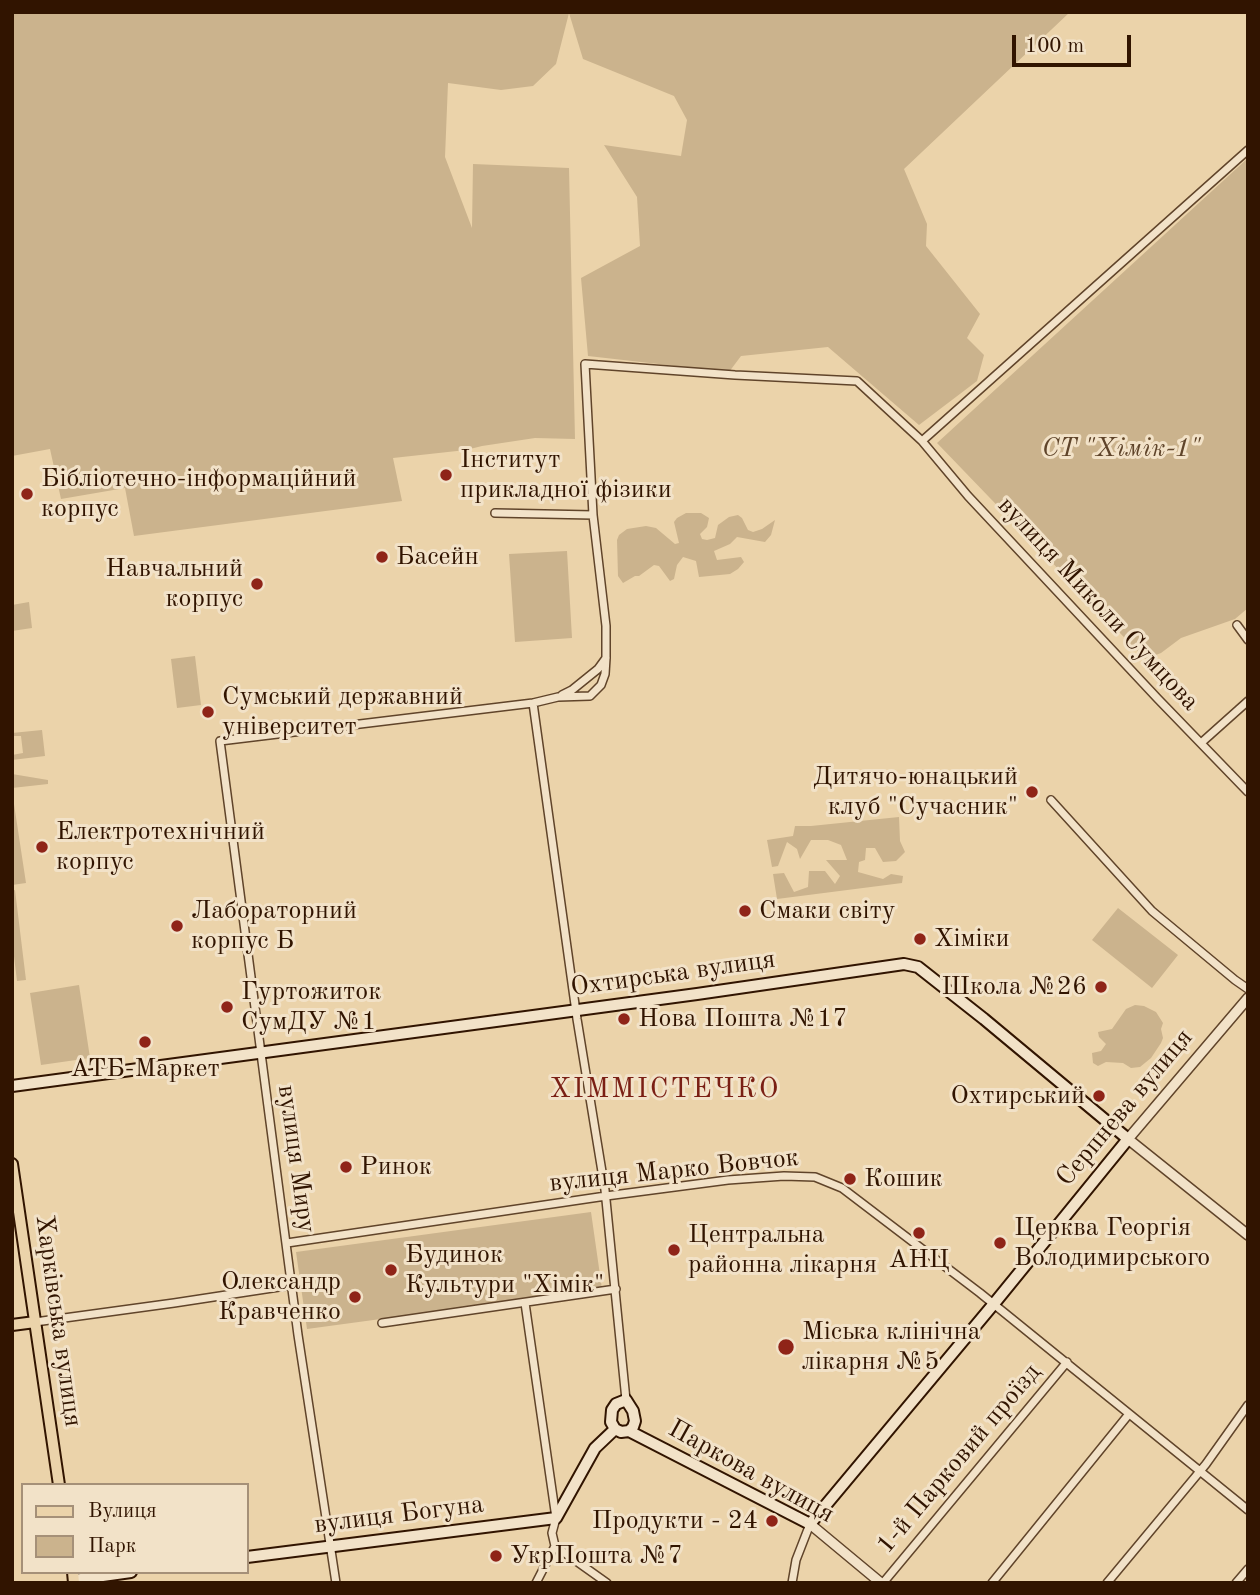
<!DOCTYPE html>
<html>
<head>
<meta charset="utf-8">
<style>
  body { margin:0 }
  #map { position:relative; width:1260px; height:1595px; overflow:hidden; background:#ebd3aa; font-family:"Old Standard TT",serif }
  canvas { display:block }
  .frame { position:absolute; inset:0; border:14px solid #311400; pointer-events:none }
  .legend { position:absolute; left:21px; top:1483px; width:228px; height:91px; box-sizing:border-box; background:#f2e2c8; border:2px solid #a59078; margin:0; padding:9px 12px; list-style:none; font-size:21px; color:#311400 }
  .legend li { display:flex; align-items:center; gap:14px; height:35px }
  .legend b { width:35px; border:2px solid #a59078 }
  .scale { position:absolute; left:1012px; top:35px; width:119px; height:32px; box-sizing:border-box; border:4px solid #311400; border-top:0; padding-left:9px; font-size:21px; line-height:24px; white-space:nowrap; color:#311400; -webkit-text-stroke:5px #f2e2c8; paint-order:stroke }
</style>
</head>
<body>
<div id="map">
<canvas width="1260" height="1595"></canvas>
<div class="frame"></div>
<ul class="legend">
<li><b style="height:9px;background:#ebd3aa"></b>Вулиця</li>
<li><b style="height:19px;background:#cbb38d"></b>Парк</li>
</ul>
<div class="scale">100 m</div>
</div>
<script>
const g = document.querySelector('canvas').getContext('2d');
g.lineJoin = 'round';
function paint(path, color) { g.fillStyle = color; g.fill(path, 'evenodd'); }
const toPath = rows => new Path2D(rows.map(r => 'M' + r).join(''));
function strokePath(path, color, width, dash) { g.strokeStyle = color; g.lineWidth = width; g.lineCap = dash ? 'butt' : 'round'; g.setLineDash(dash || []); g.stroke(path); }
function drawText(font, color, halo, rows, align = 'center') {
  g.font = font + ' "Old Standard TT",serif'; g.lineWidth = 6; g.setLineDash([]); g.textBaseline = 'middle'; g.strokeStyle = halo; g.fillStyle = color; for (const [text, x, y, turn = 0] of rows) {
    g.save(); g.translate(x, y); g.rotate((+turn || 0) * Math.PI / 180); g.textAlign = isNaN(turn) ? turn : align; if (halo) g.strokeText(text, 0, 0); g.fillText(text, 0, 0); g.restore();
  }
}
paint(toPath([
  [12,12,1070,12,904,169,927,224,926,246,980,314,967,338,984,355,977,381,919,425,828,347,741,356,729,372,588,356,581,278,640,246,637,197,604,145,681,156,687,120,674,96,583,59,569,13,556,64,533,86,501,90,448,83,445,157,472,228,473,164,569,168,575,439,535,438,482,446,466,450,393,458,402,501,134,536,125,488,61,499,50,449,12,456],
  [1248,158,1248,608,1235,619,1181,638,1161,653,1145,659,937,443],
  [686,513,701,513,709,518,707,527,700,534,702,539,707,540,715,538,718,525,729,517,738,515,742,518,748,530,753,532,762,529,775,520,771,535,765,542,737,537,730,544,714,551,717,560,741,557,744,562,738,569,730,574,699,577,696,561,683,557,677,565,674,579,670,581,659,566,654,565,639,576,635,576,623,583,618,576,617,540,619,535,627,529,646,526,656,528,675,544,679,543,674,522,677,518],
  [567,551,572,638,515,642,509,554],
  [29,602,32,628,12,631,12,605],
  [195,656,201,705,177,708,171,659],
  [42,730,45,756,12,760,12,755,23,753,21,736,12,736,12,733],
  [12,774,48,780,48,784,12,788],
  [14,804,26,883,12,885,12,805],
  [899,817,900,841,905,852,896,861,883,862,875,848,866,848,865,860,859,862,858,872,883,879,891,874,903,876,902,883,777,899,773,874,784,873,794,892,808,887,809,871,825,871,835,884,840,876,826,860,847,860,841,845,828,840,811,840,800,859,797,849,787,842,778,866,772,867,767,840,793,836,795,826,811,826],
  [15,890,26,980,17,981,12,940,12,891],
  [1118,908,1178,955,1152,988,1092,940],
  [79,985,90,1058,41,1065,30,993],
  [1135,1005,1144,1006,1156,1012,1163,1023,1161,1029,1163,1038,1161,1043,1151,1058,1140,1067,1131,1068,1123,1063,1106,1062,1098,1066,1093,1063,1092,1053,1101,1051,1106,1044,1099,1037,1098,1032,1112,1029,1126,1009],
  [591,1212,602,1289,307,1329,296,1252]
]), '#cbb38d');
const minor = toPath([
  [922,441,1248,150],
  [495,513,593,515],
  [1237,625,1248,640],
  [562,695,572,690,598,669,606,658],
  [533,703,577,1019,605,1190,626,1400],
  [1201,743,1248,701],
  [1051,800,1152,911,1235,980,1248,989],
  [287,1243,606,1196,728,1180,784,1176,815,1177,842,1188,980,1293,1248,1510],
  [525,1303,556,1518,552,1533,555,1546,536,1583],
  [35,1322,174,1303,292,1285],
  [382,1323,616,1289],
  [555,1546,607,1583],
  [336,1583,298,1335,220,741,533,703,558,697,590,696,601,685,605,674,606,658,606,626,593,515,585,364,735,375,857,381,922,441,968,496,1158,699,1248,792],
  [792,1583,796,1560,810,1524],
  [883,1583,1067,1362],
  [992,1583,1129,1414],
  [1107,1583,1206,1464,1248,1405],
  [1236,1583,1248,1569]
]);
const tertiary = toPath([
  [1248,998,1128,1139,1248,1235],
  [810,1524,881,1583]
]);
const secondary = toPath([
  [12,1086,697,994,904,964,918,967,984,1019,1128,1139,997,1300,810,1524,629,1431,621,1432,615,1429,611,1422,612,1410,616,1404,626,1400,633,1411,635,1421,633,1427,629,1431],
  [247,1557,556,1518,595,1448,615,1429],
  [74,1580,131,1572]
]);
const primary = toPath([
  [12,1164,59,1485],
  [12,1325,35,1322],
  [73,1572,74,1583]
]);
strokePath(minor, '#60442a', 10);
strokePath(tertiary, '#60442a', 12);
strokePath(secondary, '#311400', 14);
strokePath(primary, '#311400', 14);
strokePath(minor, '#f2e2c8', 7);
strokePath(tertiary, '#f2e2c8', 9);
strokePath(secondary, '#f2e2c8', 10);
strokePath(primary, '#ebd3aa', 10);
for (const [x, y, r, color] of [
  [446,475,7,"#8f2418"],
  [27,494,7,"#8f2418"],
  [382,557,7,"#8f2418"],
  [257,584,7,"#8f2418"],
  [208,712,7,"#8f2418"],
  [1032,792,7,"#8f2418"],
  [42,847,7,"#8f2418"],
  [745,911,7,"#8f2418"],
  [177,926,7,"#8f2418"],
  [920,939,7,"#8f2418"],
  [1101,987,7,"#8f2418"],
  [227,1007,7,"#8f2418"],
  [624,1019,7,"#8f2418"],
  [145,1042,7,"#8f2418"],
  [1099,1096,7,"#8f2418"],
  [346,1167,7,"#8f2418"],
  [850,1179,7,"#8f2418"],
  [919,1233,7,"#8f2418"],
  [1000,1243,7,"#8f2418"],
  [674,1250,7,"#8f2418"],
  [391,1270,7,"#8f2418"],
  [355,1297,7,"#8f2418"],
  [786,1347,9,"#8f2418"],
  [772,1521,7,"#8f2418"],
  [496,1556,7,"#8f2418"]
]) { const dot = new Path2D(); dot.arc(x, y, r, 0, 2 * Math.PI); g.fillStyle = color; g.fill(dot); strokePath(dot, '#f2e2c8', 2.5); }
drawText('italic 26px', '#5f442a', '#f2e2c8', [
  ["СТ \"Хімік-1\"",1121,449]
]);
drawText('26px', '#311400', '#f2e2c8', [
  ["Інститут",460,460],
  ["прикладної фізики",460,490],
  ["Бібліотечно-інформаційний",41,479],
  ["корпус",41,509],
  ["Басейн",396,557],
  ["Навчальний",243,569,"right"],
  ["корпус",243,599,"right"],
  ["Сумський державний",222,697],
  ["університет",222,727],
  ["Дитячо-юнацький",1018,777,"right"],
  ["клуб \"Сучасник\"",1018,807,"right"],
  ["Електротехнічний",56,832],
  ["корпус",56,862],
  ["Лабораторний",191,911],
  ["корпус Б",191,941],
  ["Смаки світу",759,911],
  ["Хіміки",934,939],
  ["Школа №26",1087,987,"right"],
  ["Гуртожиток",241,992],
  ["СумДУ №1",241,1022],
  ["Нова Пошта №17",638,1019],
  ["АТБ-Маркет",145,1069,"center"],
  ["Охтирський",1085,1096,"right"],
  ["Ринок",360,1167],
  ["Кошик",864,1179],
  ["Церква Георгія",1014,1228],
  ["Володимирського",1014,1258],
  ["Центральна",688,1235],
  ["районна лікарня",688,1265],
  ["Будинок",405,1255],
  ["Культури \"Хімік\"",405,1285],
  ["АНЦ",919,1260,"center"],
  ["Олександр",341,1282,"right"],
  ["Кравченко",341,1312,"right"],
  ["Міська клінічна",802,1332],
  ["лікарня №5",802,1362],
  ["Продукти - 24",758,1521,"right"],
  ["УкрПошта №7",510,1556]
], 'left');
drawText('26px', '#311400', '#f2e2c8', [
  ["вулиця Миколи Сумцова",1098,604,47],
  ["Охтирська вулиця",673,974,-8],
  ["Серпнева вулиця",1125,1108,-50],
  ["вулиця Миру",296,1159,82],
  ["вулиця Марко Вовчок",674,1171,-6],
  ["Харківська вулиця",58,1321,82],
  ["1-й Парковий проїзд",959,1459,-50],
  ["Паркова вулиця",751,1472,29],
  ["вулиця Богуна",399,1515,-7]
]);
g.letterSpacing = '2px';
drawText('28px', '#7a1f14', '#f2e2c8', [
  ["ХІММІСТЕЧКО",665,1090]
]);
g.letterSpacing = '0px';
</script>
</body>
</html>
